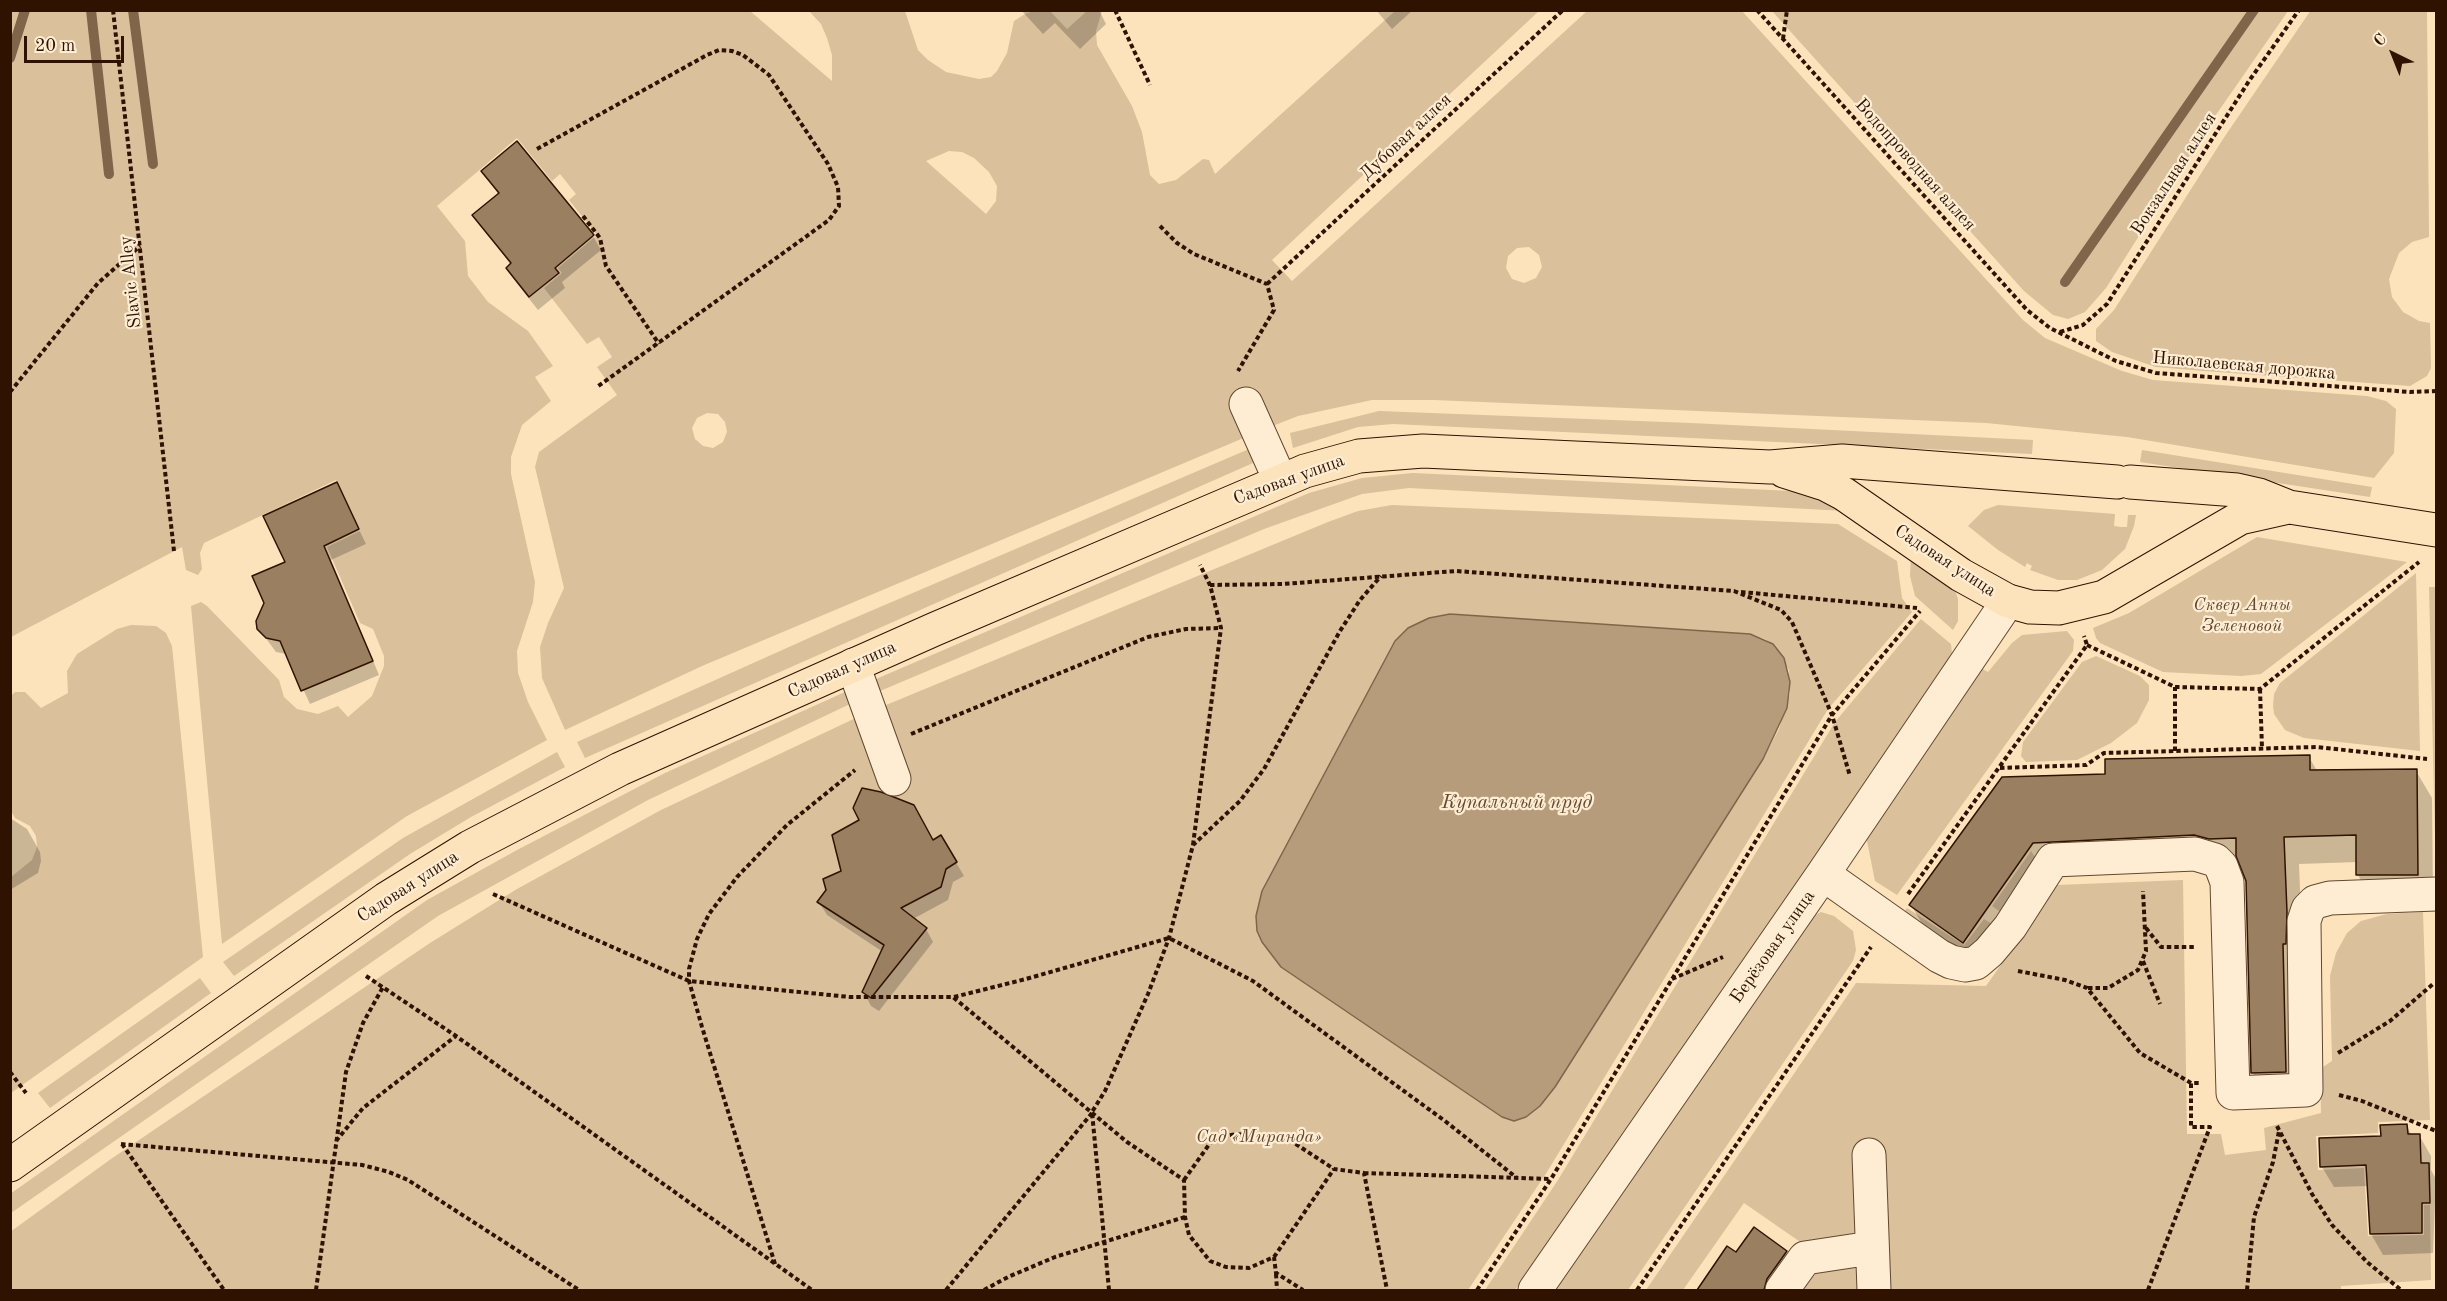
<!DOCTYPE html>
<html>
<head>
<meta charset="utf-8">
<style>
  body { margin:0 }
  #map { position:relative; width:2447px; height:1301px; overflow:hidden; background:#fde3bb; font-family:"Old Standard TT",serif }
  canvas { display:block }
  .frame { position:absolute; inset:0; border:12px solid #2f1300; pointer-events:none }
  .north { position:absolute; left:2363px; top:24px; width:60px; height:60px; -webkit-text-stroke:4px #feedd3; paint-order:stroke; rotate:317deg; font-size:16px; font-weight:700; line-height:24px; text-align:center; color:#2f1300 }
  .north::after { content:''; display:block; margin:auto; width:21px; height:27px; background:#2f1300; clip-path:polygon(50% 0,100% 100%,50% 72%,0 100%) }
  .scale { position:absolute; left:24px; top:36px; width:100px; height:27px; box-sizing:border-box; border:3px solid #2f1300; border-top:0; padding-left:8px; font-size:18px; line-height:21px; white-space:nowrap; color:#2f1300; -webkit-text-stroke:4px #feedd3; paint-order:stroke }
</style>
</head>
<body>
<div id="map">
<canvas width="2447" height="1301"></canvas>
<div class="frame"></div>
<div class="north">С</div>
<div class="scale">20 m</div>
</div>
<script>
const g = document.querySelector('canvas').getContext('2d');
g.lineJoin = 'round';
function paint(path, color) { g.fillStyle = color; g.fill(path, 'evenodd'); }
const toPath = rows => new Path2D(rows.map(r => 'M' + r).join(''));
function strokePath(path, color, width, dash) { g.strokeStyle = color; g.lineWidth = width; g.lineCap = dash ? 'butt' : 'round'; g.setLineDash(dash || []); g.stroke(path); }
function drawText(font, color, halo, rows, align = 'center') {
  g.font = font + ' "Old Standard TT",serif'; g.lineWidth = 4.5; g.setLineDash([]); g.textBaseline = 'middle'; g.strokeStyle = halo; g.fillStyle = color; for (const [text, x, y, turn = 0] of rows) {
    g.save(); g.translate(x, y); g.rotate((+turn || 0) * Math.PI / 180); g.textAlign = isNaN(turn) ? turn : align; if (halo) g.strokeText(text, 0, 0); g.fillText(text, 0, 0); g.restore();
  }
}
paint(toPath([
  [2311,10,2427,11,2429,237,2412,242,2399,253,2389,279,2392,297,2403,312,2419,321,2430,323,2431,368,2427,376,2410,386,2204,371,2156,367,2112,352,2096,341,2096,329,2114,310,2223,139],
  [11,11,750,11,832,81,832,55,827,38,821,24,809,11,905,11,918,50,928,60,946,72,979,79,991,77,997,71,1007,53,1014,21,1025,14,1034,11,1050,11,1067,29,1087,11,1102,11,1096,31,1097,45,1132,106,1142,132,1150,175,1159,184,1176,180,1203,159,1209,160,1215,174,1395,11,1539,11,1272,260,1292,281,1587,11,1742,11,2023,320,2045,338,2122,371,2153,380,2367,396,2386,401,2396,409,2394,453,2374,478,2127,437,1986,423,1434,400,1372,400,1298,416,1265,429,702,666,565,730,542,678,540,647,548,623,564,588,535,467,539,452,617,395,597,367,612,357,599,337,587,344,544,288,562,273,558,268,597,235,569,200,576,194,560,174,552,181,517,138,437,206,465,241,468,276,488,302,528,331,553,366,535,377,551,401,522,425,511,457,511,474,535,582,533,602,517,651,518,673,528,702,547,740,407,816,222,944,191,606,201,602,207,606,279,680,284,697,297,709,318,714,338,706,348,717,372,696,384,666,384,656,373,629,360,623,327,547,360,531,336,480,204,543,200,553,202,569,198,575,186,570,182,547,11,637],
  [949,151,962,152,974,158,989,172,997,186,996,201,986,214,926,161],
  [1529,247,1539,255,1542,267,1536,278,1524,283,1512,279,1506,268,1508,256,1517,248],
  [707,413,718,414,725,422,727,432,723,442,713,448,703,446,695,439,692,428,697,418],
  [1772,11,2288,11,2211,122,2106,288,2085,312,2068,319,2053,315,2024,291],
  [1379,411,1691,423,2033,440,2032,454,1393,424,1358,427,1293,448,1290,433],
  [1256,446,1262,459,585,758,577,742,838,625],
  [2142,450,2372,487,2370,497,2140,462],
  [1413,473,1813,492,1846,511,1409,488,1362,494,1264,529,880,691,876,679,1309,493,1362,478],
  [1392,505,1838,524,1897,561,1902,598,1912,612,1828,709,1547,1172,1468,1290,11,1290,10,1232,111,1159,430,943,517,889,661,810,862,715,1328,522,1358,511],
  [1665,630,1750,634,1765,639,1773,644,1789,670,1790,694,1779,729,1763,759,1555,1087],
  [882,790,889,803,898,798,905,801,911,812,917,809,933,840,942,835,957,862,940,872,943,878,941,887,931,893,834,847,832,835,859,820,852,807,857,804,860,793,877,793],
  [1998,505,2115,514,2114,526,2121,527,2127,527,2128,515,2136,515,2134,526,2125,549,2102,570,2077,580,2058,580,2030,570,2032,566,2027,563,2025,567,1998,550,1968,526,1984,510],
  [2257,537,2407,562,2261,674,2241,676,2163,672,2100,643,2096,638,2093,628,2129,613],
  [1911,556,1954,587,1958,599,1958,621,1953,630,1915,596,1910,576],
  [2416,573,2420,751,2304,738,2285,730,2274,714,2273,706,2274,694,2280,683],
  [2429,587,2435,587,2436,629,2436,879],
  [1921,619,1951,644,1952,654,1948,667,1515,1290,1485,1290,1558,1180,1835,722],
  [131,625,156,626,166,633,172,646,203,957,11,1093,11,877,32,860,37,847,36,836,30,826,15,818,11,811,11,696,15,692,25,692,41,708,68,693,67,671,77,654,117,629],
  [2067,631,2074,640,2073,651,1897,895,1875,881,1866,836,1981,668,1988,672,2012,643,2022,635],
  [2096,656,2140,676,2149,685,2149,700,2137,723,2111,743,2077,760,2026,762,2021,756,2023,742,2082,662],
  [845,692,850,704,648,800,438,916,11,1213,10,1194,427,900,517,850,665,773],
  [557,752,565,767,471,817,410,854,234,976,223,962,403,838],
  [2031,851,2039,863,2003,914,1992,906],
  [2183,880,2187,1134,2221,1134,2225,1155,2266,1150,2264,1128,2321,1113,2320,1069,2332,1061,2330,976,2336,953,2347,933,2361,921,2387,914,2423,912,2430,1120,2378,1122,2378,1133,2316,1136,2318,1170,2364,1168,2368,1236,2424,1235,2424,1205,2430,1205,2431,1280,2341,1286,2341,1290,1888,1290,1858,1241,1809,1248,1744,1203,1683,1290,1646,1290,1856,983,1986,986,2057,885],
  [1907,908,1964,945,1984,919,1994,925,1975,946,1959,949,1898,921],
  [1821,912,1834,916,1853,931,1856,950,1853,961,1628,1290,1553,1290,1815,915],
  [200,978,211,993,50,1108,38,1093],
  [1859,1259,1860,1290,1790,1290,1802,1273]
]), '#dac09b');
const water = toPath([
  [1450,614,1750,634,1773,644,1784,658,1790,682,1787,708,1763,759,1555,1087,1540,1106,1526,1117,1514,1121,1502,1117,1281,967,1262,942,1257,931,1256,916,1262,891,1395,641,1408,628,1429,618,1450,614]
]);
paint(water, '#b79c7b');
strokePath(water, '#81654a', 1.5);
paint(toPath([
  [1021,10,1099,10,1106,24,1080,49,1055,23,1043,34],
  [1376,10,1413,10,1392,29],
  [517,144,593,236,601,250,562,282,565,288,538,310,516,282,508,269,511,265,474,215,499,195,483,172],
  [337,484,366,544,331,560,379,675,310,704,287,654,276,652,259,629,287,563],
  [2309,757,2317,771,2416,771,2432,798,2433,901,2373,902,2358,875,2358,862,2299,864,2302,940,2300,1099,2268,1100,2253,1073,2247,881,2241,865,2049,870,1979,969,1927,932,1911,905,2107,776],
  [10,818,27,829,40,852,41,861,38,873,10,890],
  [941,837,964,876,953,882,948,900,913,919,926,929,933,942,879,1011,871,1006,864,992,883,952,827,915,819,902],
  [2406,1125,2412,1136,2419,1135,2431,1156,2431,1170,2436,1179,2433,1253,2383,1255,2371,1234,2368,1186,2334,1187,2322,1167],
  [1728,1248,1737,1254,1786,1252,1798,1273,1785,1290,1698,1290]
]), '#0003');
strokePath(toPath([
  [91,10,109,174],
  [133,10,153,164],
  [10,58,25,10],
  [2065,282,2254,10]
]), '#81654a', 10);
const building = toPath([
  [517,141,594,235,555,268,559,273,529,297,506,268,511,263,472,215,499,193,481,171,517,141],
  [337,482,359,529,324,546,373,661,301,691,280,641,266,638,257,629,256,621,264,603,252,576,285,562,263,516,337,482],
  [2310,755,2310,770,2417,769,2418,875,2356,875,2356,835,2284,837,2287,912,2286,944,2283,944,2286,1072,2251,1073,2246,881,2236,856,2236,838,2209,839,2194,835,2033,843,1963,943,1909,905,2002,777,2105,774,2105,759,2310,755],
  [862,788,881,792,914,805,933,840,941,835,957,862,946,869,941,887,901,908,927,928,871,998,862,992,884,945,817,902,826,890,823,879,841,871,832,835,859,820,853,808,862,788],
  [2407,1124,2408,1134,2420,1134,2421,1163,2429,1163,2430,1203,2422,1203,2422,1233,2370,1234,2366,1165,2320,1167,2319,1138,2381,1136,2380,1125,2407,1124],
  [1754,1227,1787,1251,1767,1279,1764,1290,1697,1290,1727,1246,1736,1252,1754,1227]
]);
paint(building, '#9a7f61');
strokePath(building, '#2f1300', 1.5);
const minor = toPath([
  [1246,404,1280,480],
  [853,665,894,779],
  [1823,874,1939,956,1951,962,1965,965,1976,963,1989,952,2010,927,2053,860,2195,854,2215,860,2221,866,2227,882,2233,1093,2306,1090,2304,921,2308,909,2315,902,2330,898,2436,894],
  [1869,1155,1874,1290],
  [1535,1290,1823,874,2008,601],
  [1782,1290,1805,1258,1871,1248]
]);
const major = toPath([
  [1784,471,1825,484,1844,494,1961,575,2008,601,2030,607,2059,608,2104,597,2240,518,2289,507],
  [2130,482,2237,490,2259,495,2289,507,2436,530],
  [10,1165,386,899,470,847,620,769,935,629,1305,471,1359,456,1423,451,1770,467,1842,461,2117,482]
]);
strokePath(minor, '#62472f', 35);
strokePath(major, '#2f1300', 35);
strokePath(toPath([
  [113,10,174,551],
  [1115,10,1150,85],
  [1757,10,2027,310,2050,328,2116,361,2156,373,2410,392,2436,391],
  [1783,39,1787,10],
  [537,149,707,55,719,50,732,51,743,55,769,75,828,164,838,187,839,206,829,220,597,387],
  [583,216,600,238,606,266,659,344],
  [1160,226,1177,243,1194,254,1267,284,1274,310,1238,371],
  [1267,284,1563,10],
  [2060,332,2083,325,2107,304,2249,81,2299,10],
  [10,392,98,283,140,246],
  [1210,585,1283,584,1456,571,1734,591,1781,610,1792,622,1832,715,1850,776],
  [1741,592,1917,608],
  [2087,645,2175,687,2260,689,2419,562],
  [2260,689,2262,748],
  [911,734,1148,637,1186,629,1221,628],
  [2175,751,2175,687],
  [2000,768,2086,765,2104,753,2317,747,2427,759],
  [1193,845,1221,628,1210,585,1200,565],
  [493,894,689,981,850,997,953,997,1127,1142,1184,1180,1185,1217,1189,1235,1210,1261,1226,1267,1249,1268,1274,1257,1276,1273,1303,1290],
  [1908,894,2087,645,2084,636],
  [2146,928,2161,947,2195,947],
  [2143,961,2160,1004],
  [2018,971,2065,980,2087,988,2140,1053,2191,1083,2200,1083],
  [366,976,456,1036,812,1290],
  [1672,979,1723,957],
  [2088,988,2108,988,2138,970,2146,951,2143,891],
  [954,997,1026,979,1169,938,1253,981,1445,1121,1517,1178],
  [2338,1053,2390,1021,2433,984],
  [10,1072,26,1093],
  [2339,1095,2362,1101,2436,1131],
  [2277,1126,2312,1194,2332,1225,2367,1262,2401,1290],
  [336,1141,363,1108,456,1036],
  [121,1144,362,1165,389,1172,408,1180,579,1290],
  [122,1144,224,1290],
  [1364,1173,1551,1179],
  [1184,1180,1213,1139,1236,1134,1288,1139,1334,1169,1364,1173,1387,1290],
  [1274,1257,1334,1169],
  [775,1264,702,1027,689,981,689,969,697,939,709,914,737,877,787,825,855,770],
  [1276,1274,1277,1290],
  [316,1290,346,1072,363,1023,383,987],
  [946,1290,1092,1113],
  [984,1290,1008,1277,1055,1257,1185,1217],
  [1109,1290,1092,1112,1105,1091,1148,994,1169,938,1193,845,1240,801,1264,769,1340,631,1360,600,1381,576],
  [1477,1290,1551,1179,1832,715,1920,611],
  [1637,1290,1871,947],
  [2148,1290,2210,1127,2191,1127,2191,1083],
  [2247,1290,2254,1217,2273,1162,2279,1131]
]), '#2f1300', 4, [4.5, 3]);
strokePath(minor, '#feedd3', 33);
strokePath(major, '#fde3bb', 33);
drawText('18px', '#2f1300', '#feedd3', [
  ["Дубовая аллея",1406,137,-43],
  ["Водопроводная аллея",1915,165,48],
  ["Вокзальная аллея",2174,174,-57],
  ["Slavic Alley",131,282,-96],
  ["Николаевская дорожка",2244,366,5],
  ["Садовая улица",1289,480,-20],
  ["Садовая улица",1945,561,33],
  ["Садовая улица",842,670,-24],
  ["Садовая улица",408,887,-33],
  ["Берёзовая улица",1773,947,-55]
]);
drawText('italic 18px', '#62472e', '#feedd3', [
  ["Сквер Анны",2242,605],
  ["Зеленовой",2242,626],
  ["Сад «Миранда»",1259,1137]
]);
drawText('italic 20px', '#654a31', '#feedd3', [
  ["Купальный пруд",1517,803]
]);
</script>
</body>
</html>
